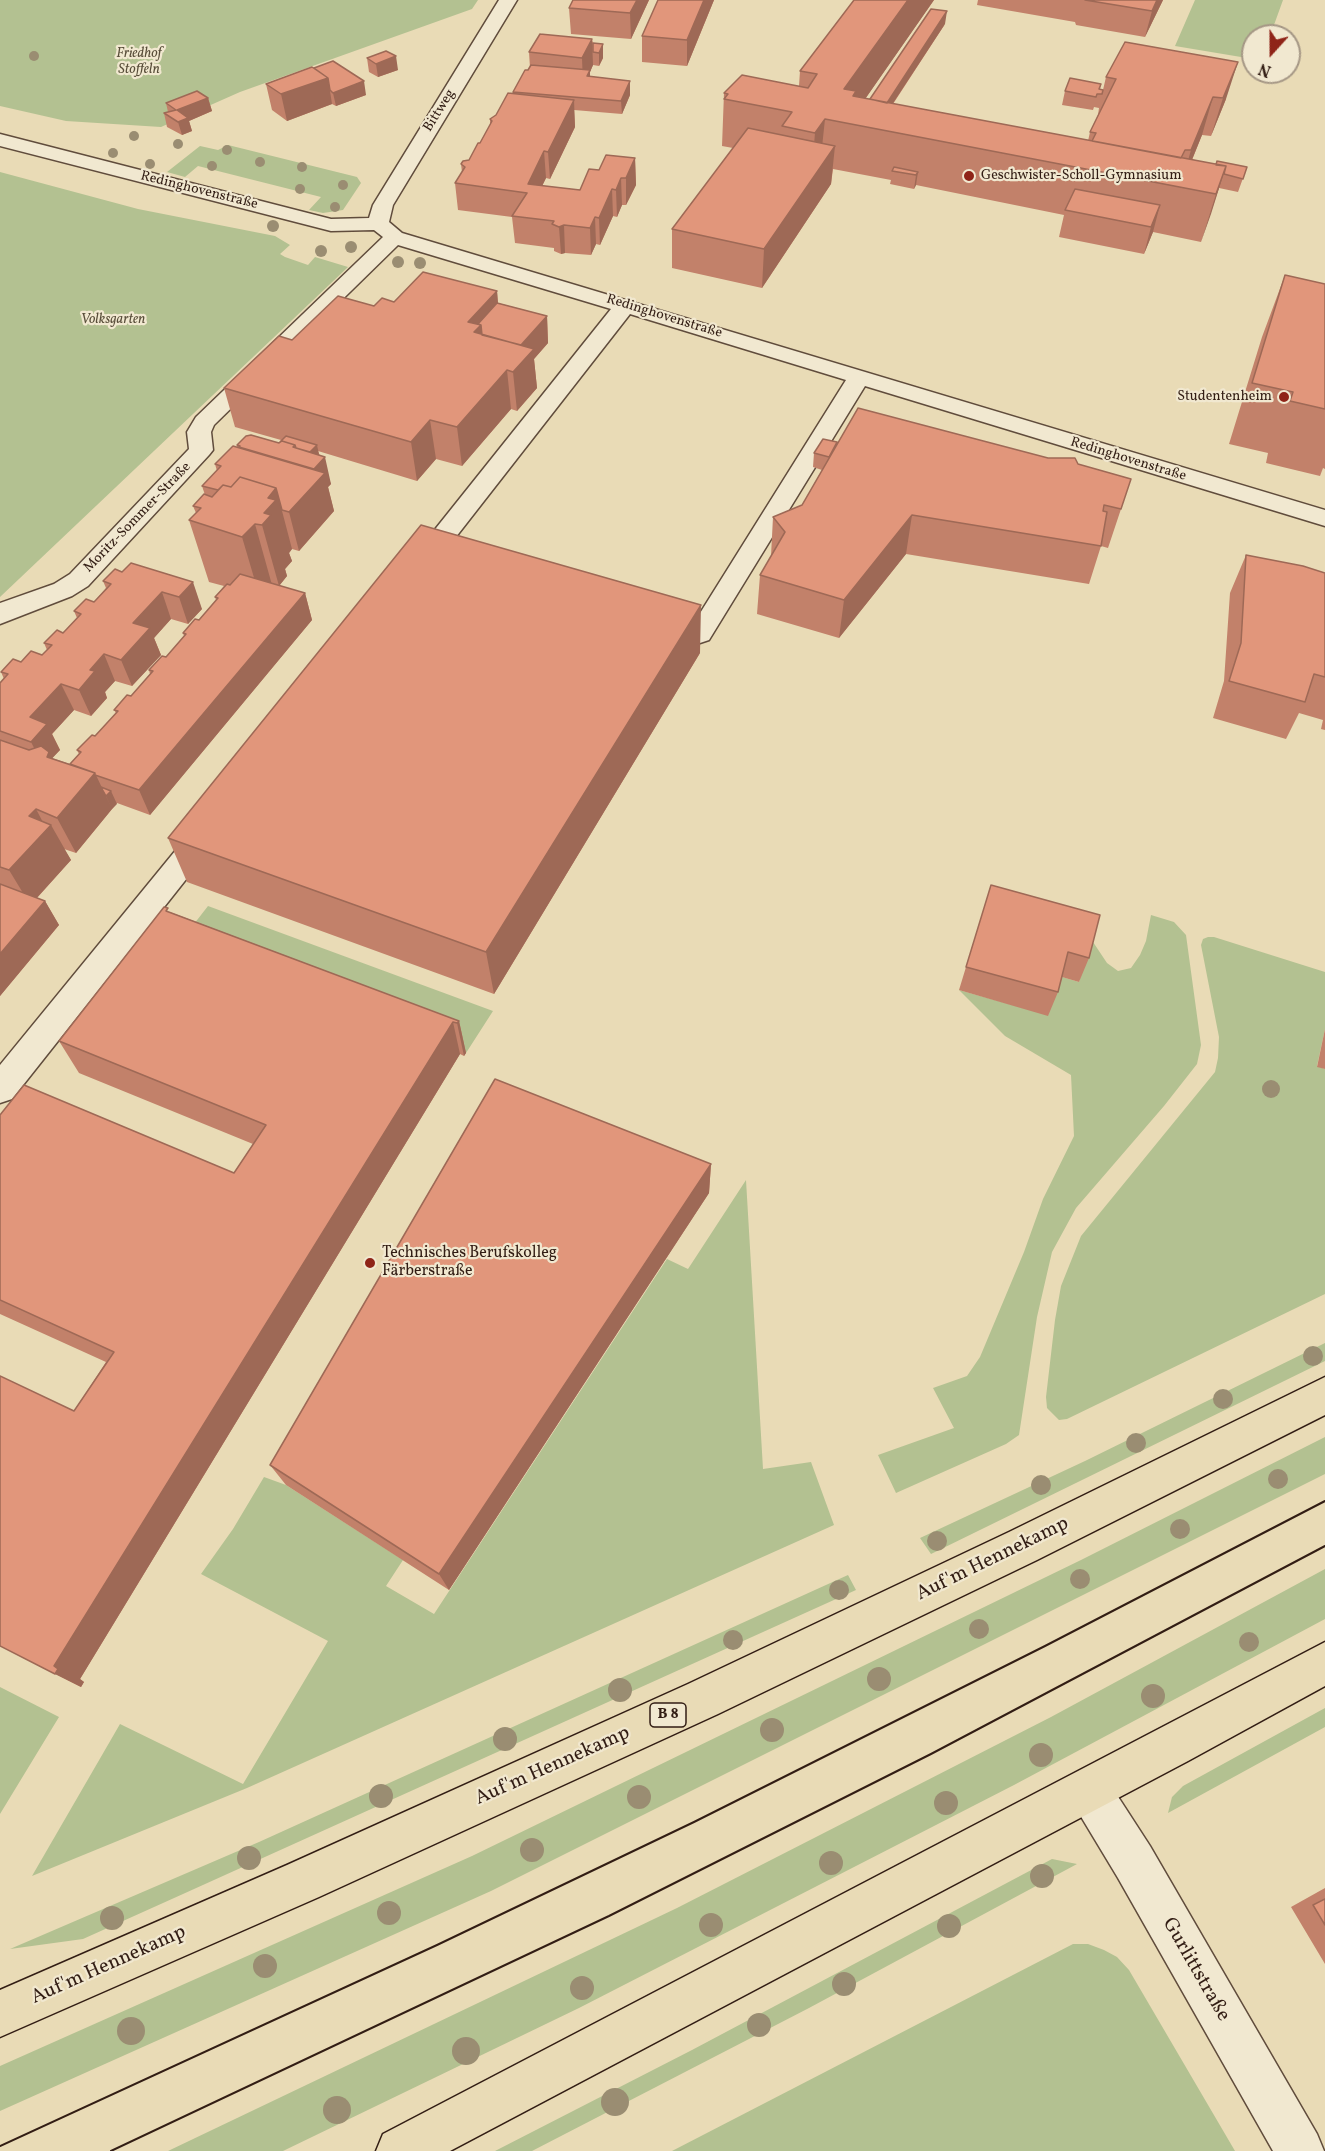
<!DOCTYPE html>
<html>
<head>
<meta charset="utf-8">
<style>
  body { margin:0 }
  #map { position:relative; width:1325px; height:2151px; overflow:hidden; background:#e9dbb6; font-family:Vollkorn,serif }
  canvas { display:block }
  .north { position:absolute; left:1241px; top:24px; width:60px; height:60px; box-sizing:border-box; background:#f1e8d0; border:2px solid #a59785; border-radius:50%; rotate:201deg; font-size:16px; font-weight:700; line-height:24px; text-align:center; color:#321d14 }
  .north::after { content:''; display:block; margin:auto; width:21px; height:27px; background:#8f2418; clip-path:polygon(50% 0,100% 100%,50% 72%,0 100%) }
</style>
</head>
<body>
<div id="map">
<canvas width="1325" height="2151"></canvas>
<div class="north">N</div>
</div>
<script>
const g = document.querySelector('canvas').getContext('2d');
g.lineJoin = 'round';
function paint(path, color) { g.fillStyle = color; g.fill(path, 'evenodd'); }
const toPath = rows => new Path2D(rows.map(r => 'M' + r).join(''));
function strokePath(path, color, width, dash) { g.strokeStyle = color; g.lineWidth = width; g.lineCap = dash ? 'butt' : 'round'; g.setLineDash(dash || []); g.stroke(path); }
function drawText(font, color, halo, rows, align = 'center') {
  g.font = font + ' Vollkorn,serif'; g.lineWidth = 4.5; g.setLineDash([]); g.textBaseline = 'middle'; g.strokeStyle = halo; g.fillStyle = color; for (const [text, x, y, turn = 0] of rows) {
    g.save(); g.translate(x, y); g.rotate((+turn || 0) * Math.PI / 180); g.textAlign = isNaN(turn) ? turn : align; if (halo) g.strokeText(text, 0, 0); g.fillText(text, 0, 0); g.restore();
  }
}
paint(toPath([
  [0,0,478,0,472,9,240,92,161,127,66,121,0,106],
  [1195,0,1283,0,1270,36,1253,36,1253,59,1175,46],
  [228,145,349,175,357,177,361,183,343,210,323,213,309,210,321,197,198,166,185,177,167,172,200,146,218,150],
  [0,172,138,209,275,236,290,245,280,254,285,257,308,265,315,257,348,267,0,597],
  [208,906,493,1011,466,1053,180,942],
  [1151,915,1174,922,1186,935,1201,1045,1197,1064,1164,1106,1076,1208,1052,1252,1037,1317,1019,1435,1006,1444,896,1493,878,1455,954,1428,933,1388,967,1376,980,1357,1024,1252,1043,1199,1074,1136,1071,1075,1005,1036,959,990,1048,1015,1059,976,1079,982,1091,939,1107,963,1118,971,1131,968,1140,955,1146,941],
  [1208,937,1214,937,1325,972,1325,1029,1317,1066,1325,1069,1325,1294,1067,1419,1059,1420,1047,1408,1046,1397,1055,1320,1061,1286,1081,1236,1215,1072,1218,1058,1219,1037,1201,945,1203,939],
  [746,1180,763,1469,811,1462,834,1525,247,1788,32,1876,120,1724,243,1784,328,1641,201,1574,233,1529,264,1477,286,1485,403,1560,386,1586,434,1614,667,1259,688,1269],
  [1325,1343,1325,1361,931,1554,920,1538,1085,1461],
  [1325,1437,1325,1474,491,1891,0,2111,0,2066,472,1856,1081,1560],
  [1325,1569,1325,1619,1014,1785,579,2008,283,2151,168,2151,677,1908,1051,1717],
  [848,1575,856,1590,183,1894,83,1939,10,1949,259,1842],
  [0,1687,59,1717,0,1814],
  [1325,1708,1325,1727,1168,1813,1172,1797,1183,1786],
  [1052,1859,1077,1864,809,2008,532,2151,495,2151,692,2050],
  [1073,1944,1088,1944,1104,1950,1117,1957,1129,1970,1235,2151,672,2151]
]), '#b3c191');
const minor = toPath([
  [499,0,517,0,393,205,389,222,402,233,1325,510,1325,526,865,386,709,640,700,643,691,640,687,634,846,380,630,314,427,574,418,576,409,574,405,568,409,562,611,309,398,245,214,425,211,432,213,450,209,455,88,586,72,596,0,624,0,603,54,584,70,574,189,449,187,432,196,417,383,237,374,230,331,231,0,146,0,134,331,219,369,218,373,205,499,0],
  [208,820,218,823,223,831,218,839,12,1099,0,1103,0,1065,198,823,208,820],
  [1089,1768,1104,1775,1150,1846,1317,2134,1324,2151,1273,2151,1118,1878,1074,1805,1067,1790,1074,1775,1089,1768]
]);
const major = toPath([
  [1325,1377,1325,1415,1037,1560,718,1714,319,1897,0,2037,0,1990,287,1865,688,1684,1009,1532,1325,1377],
  [1325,1642,1325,1686,1188,1761,450,2151,376,2151,383,2134,1325,1642]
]);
strokePath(minor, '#604c3c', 3);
strokePath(major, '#321d14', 3);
paint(minor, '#f1e8d0');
paint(major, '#e9dbb6');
strokePath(toPath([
  [0,2146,437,1945,694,1822,1045,1646,1325,1501],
  [111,2151,609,1916,931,1754,1325,1546]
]), '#321d14', 2);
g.fillStyle = '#9a8d72';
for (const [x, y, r] of [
  [34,56,5],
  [134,136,5],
  [178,144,5],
  [227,150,5],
  [113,153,5],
  [260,162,5],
  [150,164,5],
  [212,166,5],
  [302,167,5],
  [343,185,5],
  [300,189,5],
  [335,207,5],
  [273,226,6],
  [351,247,6],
  [321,251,6],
  [398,262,6],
  [420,263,6],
  [1271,1089,9],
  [1313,1356,10],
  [1223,1399,10],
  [1136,1443,10],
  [1278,1479,10],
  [1041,1485,10],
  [1180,1529,10],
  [937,1541,10],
  [1080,1579,10],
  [839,1590,10],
  [979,1629,10],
  [733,1640,10],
  [1249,1642,10],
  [879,1679,12],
  [620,1690,12],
  [1153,1696,12],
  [772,1730,12],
  [505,1739,12],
  [1041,1755,12],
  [381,1796,12],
  [639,1797,12],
  [946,1803,12],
  [532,1850,12],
  [249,1858,12],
  [831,1863,12],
  [1042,1876,12],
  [389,1913,12],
  [112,1918,12],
  [711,1925,12],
  [949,1926,12],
  [265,1966,12],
  [844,1984,12],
  [582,1988,12],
  [759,2025,12],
  [131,2031,14],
  [466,2051,14],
  [615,2102,14],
  [337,2110,14]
]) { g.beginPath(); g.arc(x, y, r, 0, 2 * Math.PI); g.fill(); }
paint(toPath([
  [573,0,649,0,631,39,571,34,569,8],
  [658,0,714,0,687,66,642,62,642,36],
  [854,0,934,0,865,99,870,99,945,24,893,104,1088,141,1090,132,1098,115,1099,108,1094,107,1093,110,1062,105,1065,91,1101,84,1100,89,1103,90,1106,77,1226,99,1211,136,1202,135,1192,160,1216,165,1247,167,1238,192,1219,188,1201,242,1153,232,1144,254,1059,237,1064,215,916,185,914,189,890,184,891,180,833,169,831,184,762,288,672,268,672,229,733,148,722,146,724,93,799,86,800,71],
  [978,0,1163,0,1145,37,1076,25,1075,22,977,5],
  [592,39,593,43,603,58,599,66,593,65,590,72,590,77,630,81,630,95,622,114,574,110,575,127,550,179,546,178,542,186,580,190,599,170,635,158,636,185,626,205,622,205,617,217,613,216,600,245,596,244,591,255,565,253,561,254,554,251,554,248,515,243,512,217,458,210,455,183,462,172,461,164,469,160,480,143,490,125,490,119,496,115,513,94,513,92,528,70,530,68,529,52],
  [367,58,398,70,378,77,369,72],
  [312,67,366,95,336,106,332,104,287,121,272,110,266,84],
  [208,98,212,111,189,121,192,131,182,135,167,127,164,113,168,112,166,103],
  [1285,275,1325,284,1325,469,1323,468,1320,476,1266,463,1268,453,1229,444,1262,337],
  [497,291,498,303,547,316,548,343,534,359,537,388,517,411,511,409,462,466,436,459,417,481,318,451,331,484,328,487,334,511,299,551,292,549,289,553,292,561,285,569,287,576,279,586,305,593,312,620,150,815,117,803,76,853,64,849,71,860,37,898,45,901,59,925,0,996,0,683,4,679,1,672,21,662,42,655,47,650,44,643,63,633,77,618,74,611,94,602,106,588,103,581,122,572,131,563,202,609,188,624,171,619,154,638,161,655,132,686,115,681,105,692,107,698,91,716,74,710,52,734,60,750,52,758,70,764,79,754,77,750,95,736,116,713,114,710,131,696,150,674,149,670,166,657,184,636,183,633,199,620,216,600,215,597,224,586,209,582,189,520,196,513,193,506,205,495,202,486,217,471,215,464,237,447,237,445,279,443,281,440,235,427,224,388,292,340,374,306,394,302],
  [837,442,836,446,1048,458,1078,464,1131,479,1108,548,1101,546,1089,584,906,554,839,638,757,614,760,575,771,556,773,517,802,505,822,470,813,467,814,453],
  [1246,555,1325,573,1325,730,1321,729,1323,720,1299,713,1286,739,1213,718,1224,681,1230,593],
  [700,653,494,994,187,882,168,838],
  [991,885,1089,958,1079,982,1062,977,1058,992,1048,1016,959,990],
  [170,912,459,1021,466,1053,464,1056,460,1054,80,1679,84,1682,81,1687,0,1646,74,1411,106,1362,0,1314,0,1115,234,1173,253,1144,79,1073,59,1041],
  [1325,1029,1325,1069,1317,1067],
  [711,1164,709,1193,449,1590,286,1485,270,1465],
  [1325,1888,1325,1964,1291,1907]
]), '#c2816a');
paint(toPath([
  [637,0,649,0,631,39,630,13],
  [704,0,714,0,687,66,687,40],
  [908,0,934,0,854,115,844,89],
  [1157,0,1163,0,1145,37,1152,11],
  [947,11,945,24,878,126,880,113],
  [592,39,593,65,590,72,590,84,583,84,582,58],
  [603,44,603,58,599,66,599,53],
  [396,56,398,70,378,77,376,64],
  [1238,62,1226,99,1211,136,1223,98],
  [328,78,332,104,287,121,281,94],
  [364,81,366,95,336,106,333,93],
  [630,81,630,95,622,114,621,101],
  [1213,97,1202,135,1180,189,1191,150],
  [208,98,212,111,189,121,192,131,182,135,178,122,177,110],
  [574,100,575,127,550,179,548,152],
  [825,119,820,166,811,180,815,133],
  [835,146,831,184,762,288,764,249],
  [544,151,546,178,530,211,528,184],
  [635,158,636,185,626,205,626,178],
  [1226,166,1211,214,1201,242,1216,194],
  [918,172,916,185,914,189,916,175],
  [621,178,622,205,617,217,616,190],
  [612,189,613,216,600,245,599,218],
  [1160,205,1153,232,1144,254,1151,227],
  [595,217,596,244,591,255,590,228],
  [564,225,565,253,561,254,559,227],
  [497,291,500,330,485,347,474,334,468,322],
  [547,316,548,343,534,359,537,388,517,411,513,372,513,354],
  [507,370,511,409,462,466,457,427],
  [430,420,436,459,417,481,411,442],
  [317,445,320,459,306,455],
  [325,457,331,484,328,487,334,511,299,551,289,512,305,478],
  [276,488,292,549,289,553,292,561,285,569,287,576,279,586,262,525,268,498],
  [912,515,906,554,839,638,844,600],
  [255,524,272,585,260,598,242,537],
  [193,582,202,609,188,624,179,597],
  [162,592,171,619,154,638,161,655,132,686,121,660,133,623],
  [305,593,312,620,150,815,139,790],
  [701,605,700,653,494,994,486,952],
  [104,654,115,681,105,692,107,698,91,716,79,690,90,670],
  [61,684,74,710,52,734,60,750,44,767,31,742,30,717],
  [95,773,112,809,76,853,57,818],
  [111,791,117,804,112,809,106,796],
  [36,809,47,830,51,825,71,860,24,912,23,893,9,870,29,816],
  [45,901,59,925,0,996,0,954],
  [459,1021,466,1053,464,1056,457,1023],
  [453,1022,460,1054,80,1679,84,1682,81,1687,55,1674,54,1666],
  [711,1164,709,1193,449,1590,439,1574]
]), '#9e6956');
const building = toPath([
  [573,0,637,0,630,13,569,8,573,0],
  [658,0,704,0,687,40,642,36,658,0],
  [854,0,908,0,844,89,856,91,853,96,1226,166,1216,194,825,119,815,133,782,126,792,112,724,99,728,94,724,93,742,75,808,88,817,74,800,71,854,0],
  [1085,0,1157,0,1152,11,1085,0],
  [931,9,947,11,887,103,870,99,931,9],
  [540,34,592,39,582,58,529,52,540,34],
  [1125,42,1238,62,1223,98,1213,97,1191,150,1185,150,1181,158,1092,141,1096,133,1090,132,1116,79,1106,77,1125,42],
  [593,43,603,44,599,53,593,52,593,43],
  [386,51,396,56,376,64,367,58,386,51],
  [333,61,364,81,333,93,330,90,328,78,314,68,333,61],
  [531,65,590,70,587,76,630,81,621,101,513,92,525,70,528,70,531,65],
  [312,67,328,78,281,94,266,84,312,67],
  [1070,78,1101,84,1099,89,1103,90,1102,94,1097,94,1096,97,1065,91,1070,78],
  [197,91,208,98,177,110,188,118,178,122,164,113,176,110,166,103,197,91],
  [508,93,574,100,548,152,544,151,528,184,580,190,589,169,599,170,606,155,635,158,626,178,621,178,616,190,612,189,599,218,595,217,590,228,564,225,559,227,552,224,554,221,512,216,527,193,455,183,465,167,461,164,463,161,469,160,478,143,480,143,492,121,490,119,496,115,508,93],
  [748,128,835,146,764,249,672,229,748,128],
  [1217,161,1247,167,1243,179,1224,174,1226,166,1216,165,1217,161],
  [894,167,918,172,916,175,892,171,894,167],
  [1075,189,1160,205,1151,227,1065,210,1075,189],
  [423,272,497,291,468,322,481,325,474,332,534,349,513,372,507,370,457,427,430,420,411,442,224,388,279,336,292,340,338,296,374,306,382,298,394,302,423,272],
  [1285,275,1325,284,1325,409,1290,401,1293,392,1252,383,1285,275],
  [497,303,547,316,521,345,482,335,481,325,478,324,497,303],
  [858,408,1048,458,1075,458,1078,464,1131,479,1121,509,1104,505,1103,511,1107,512,1101,546,912,515,844,600,760,575,785,532,773,517,802,505,858,408],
  [251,435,279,443,282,441,295,445,293,447,325,457,314,469,239,447,240,446,237,445,246,436,251,435],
  [286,436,317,445,310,452,296,448,295,445,282,441,279,443,286,436],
  [823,439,837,442,829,457,814,453,823,439],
  [233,446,325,473,289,512,282,510,276,488,240,477,231,487,223,485,218,490,202,486,221,466,215,464,233,446],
  [240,477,276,488,268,498,276,500,264,513,271,515,262,525,255,524,242,537,189,520,201,508,193,506,204,494,212,497,223,485,231,487,240,477],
  [421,525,701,605,486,952,168,838,421,525],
  [1246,555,1303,566,1325,573,1325,677,1314,674,1305,702,1229,681,1241,643,1246,555],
  [131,563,193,582,179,597,162,592,133,623,150,628,121,660,104,654,90,670,95,671,79,690,61,684,30,717,47,724,31,742,0,731,0,683,8,674,1,672,13,659,21,662,31,651,42,655,52,645,44,643,57,630,63,633,81,614,74,611,86,599,94,602,111,584,103,581,115,569,122,572,131,563],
  [240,574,305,593,139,790,95,775,95,773,70,764,81,752,77,750,92,735,95,736,118,711,114,710,127,695,131,696,153,671,149,670,162,656,166,657,186,634,183,633,195,619,199,620,218,598,215,597,227,584,230,585,240,574],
  [0,740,29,750,41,746,49,752,47,757,95,773,57,818,36,809,29,816,51,825,9,870,0,867,0,740],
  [101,787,111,791,106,796,101,787],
  [0,884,45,901,0,954,0,884],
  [991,885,1100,915,1089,958,1068,952,1058,992,966,967,991,885],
  [164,907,168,908,166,911,459,1021,457,1023,453,1022,54,1666,58,1669,55,1674,0,1646,0,1376,74,1411,114,1352,0,1300,0,1115,24,1085,234,1173,266,1125,59,1041,164,907],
  [495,1079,711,1164,439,1574,270,1465,495,1079],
  [1325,1899,1325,1925,1313,1905,1325,1899]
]);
paint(building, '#e1967b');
strokePath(building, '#9e6956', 1.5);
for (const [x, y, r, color] of [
  [969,176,6,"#8f2418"],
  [1284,397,6,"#8f2418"],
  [370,1263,6,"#8f2418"]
]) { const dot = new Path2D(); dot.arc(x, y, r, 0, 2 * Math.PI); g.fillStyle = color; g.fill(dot); strokePath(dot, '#f1e8d0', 2); }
drawText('italic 14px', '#594e3a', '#f1e8d0', [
  ["Friedhof",139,54],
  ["Stoffeln",139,70],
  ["Volksgarten",113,320]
]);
drawText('14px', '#321d14', '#f1e8d0', [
  ["Bittweg",440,111,-58],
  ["Redinghovenstraße",199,191,14],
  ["Redinghovenstraße",664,317,17],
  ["Redinghovenstraße",1128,460,17],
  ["Moritz-Sommer-Straße",138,518,-46]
]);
drawText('14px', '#321d14', '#f1e8d0', [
  ["Geschwister-Scholl-Gymnasium",981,176],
  ["Studentenheim",1272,397,"right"]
], 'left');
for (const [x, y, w] of [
  [668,1715,36]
]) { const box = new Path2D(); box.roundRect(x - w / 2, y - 12, w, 24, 4.5); g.fillStyle = '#f1e8d0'; g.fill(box); strokePath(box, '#321d14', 1.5); }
drawText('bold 15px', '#321d14', null, [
  ["B 8",668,1715]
]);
drawText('16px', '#321d14', '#f1e8d0', [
  ["Technisches Berufskolleg",382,1254],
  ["Färberstraße",382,1272]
], 'left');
drawText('20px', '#321d14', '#f1e8d0', [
  ["Auf'm Hennekamp",993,1560,-26],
  ["Auf'm Hennekamp",553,1767,-24],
  ["Auf'm Hennekamp",109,1966,-24],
  ["Gurlittstraße",1195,1970,60]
]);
</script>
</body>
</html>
